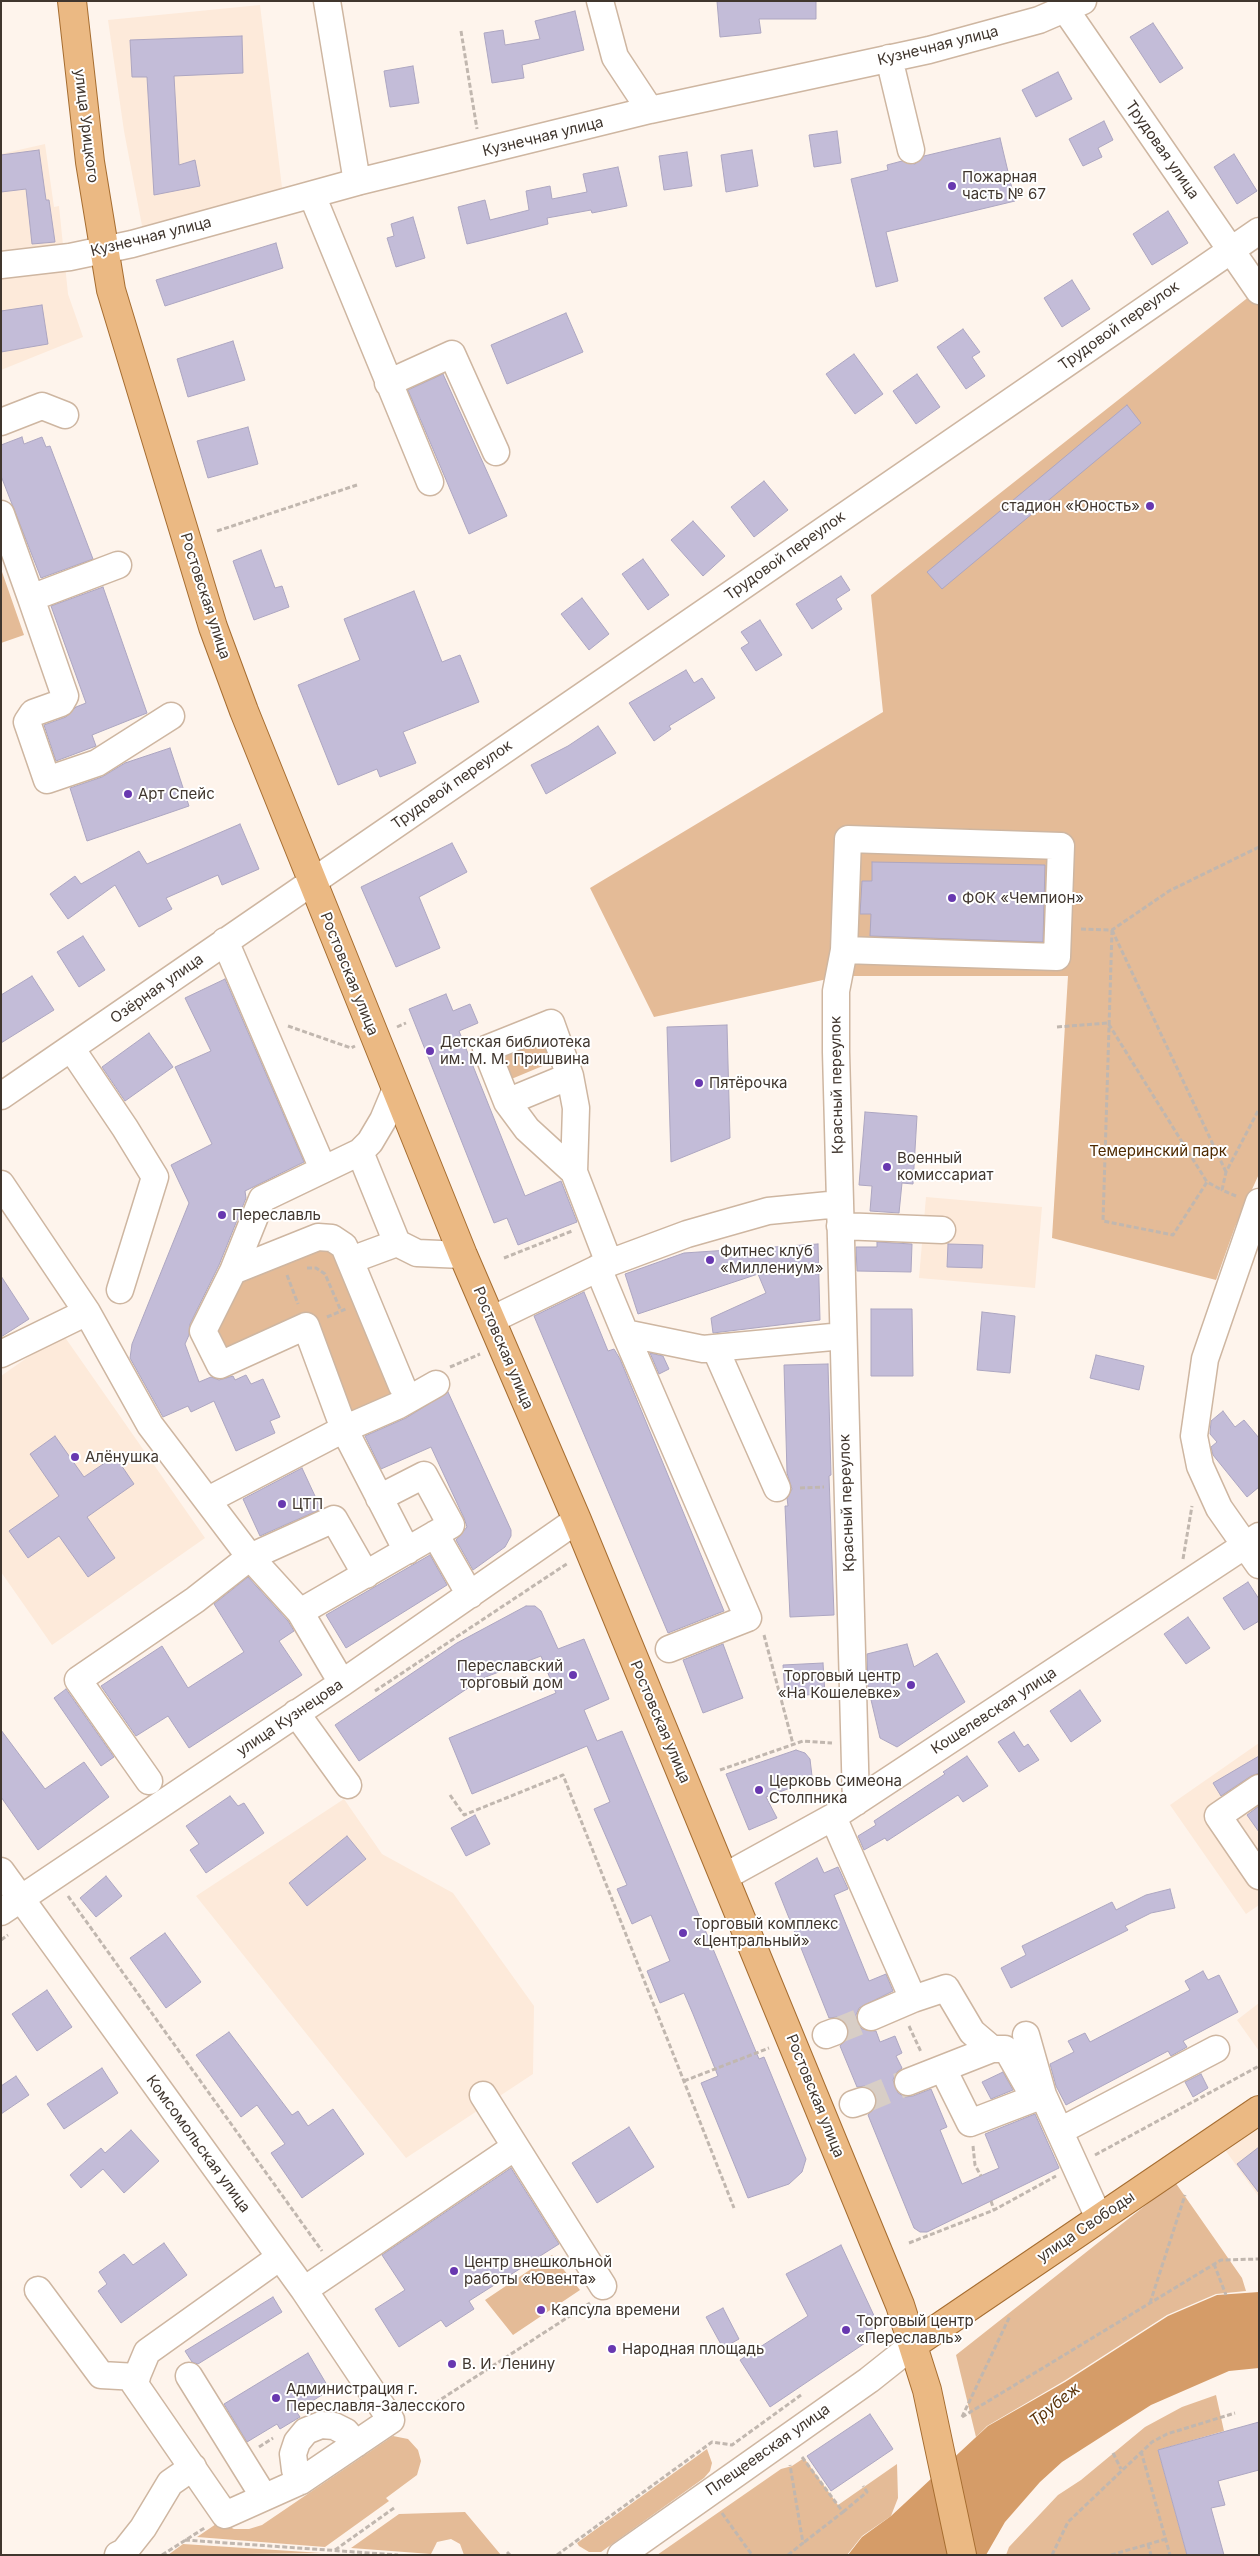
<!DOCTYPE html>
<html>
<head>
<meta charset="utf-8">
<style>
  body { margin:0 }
  #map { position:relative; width:1260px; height:2556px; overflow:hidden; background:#fef4ec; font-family:Inter,sans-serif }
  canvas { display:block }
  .frame { position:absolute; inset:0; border:2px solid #40362e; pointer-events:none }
</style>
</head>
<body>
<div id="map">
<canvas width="1260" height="2556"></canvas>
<div class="frame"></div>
</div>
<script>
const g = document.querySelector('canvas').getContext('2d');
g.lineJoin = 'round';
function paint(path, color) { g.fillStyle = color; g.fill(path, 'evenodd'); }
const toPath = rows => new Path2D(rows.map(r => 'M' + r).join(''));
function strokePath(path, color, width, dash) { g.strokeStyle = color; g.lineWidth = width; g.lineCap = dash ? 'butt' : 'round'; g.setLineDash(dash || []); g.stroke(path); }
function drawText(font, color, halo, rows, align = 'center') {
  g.font = font + ' Inter,sans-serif'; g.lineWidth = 4; g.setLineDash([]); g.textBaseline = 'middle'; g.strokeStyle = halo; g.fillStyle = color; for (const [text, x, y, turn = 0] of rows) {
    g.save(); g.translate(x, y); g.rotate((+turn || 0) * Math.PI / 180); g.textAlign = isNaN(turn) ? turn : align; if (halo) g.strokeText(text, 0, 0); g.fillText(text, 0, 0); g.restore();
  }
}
paint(toPath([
  [260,5,283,196,143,231,124,131,108,20],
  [45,144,54,207,59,206,68,294,83,337,1,370,1,154],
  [926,1197,1042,1207,1035,1288,919,1278],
  [62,1333,205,1538,52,1645,1,1572,1,1376],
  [1259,1743,1259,1905,1246,1914,1170,1805],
  [344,1799,382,1854,453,1893,534,2006,533,2074,406,2158,196,1896],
  [1259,2003,1259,2051,1237,2020],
  [1259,2114,1259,2197,1223,2147]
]), '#fdeada');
paint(toPath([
  [1255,292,1259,298,1259,1174,1235,1227,1216,1280,1052,1238,1068,976,841,976,654,1017,590,888,883,712,871,595],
  [1,569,24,635,1,643],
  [546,1032,557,1060,509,1080,497,1051],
  [332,1246,399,1405,344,1429,306,1327,220,1365,204,1331,233,1272,320,1247],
  [1175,2182,1242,2278,1246,2291,1216,2294,1167,2315,1064,2381,987,2426,976,2437,956,2355],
  [552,2255,580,2290,513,2335,485,2300],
  [1216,2395,1224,2431,1158,2450,1187,2555,1006,2555,1009,2547,1058,2495,1081,2480,1145,2427,1182,2407],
  [393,2436,408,2439,418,2450,421,2461,417,2475,386,2498,389,2501,325,2547,197,2537,219,2522,234,2529,249,2529,262,2525],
  [707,2449,712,2463,710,2471,704,2478,601,2552,589,2552,579,2546,577,2543],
  [804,2458,838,2505,897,2464,898,2498,891,2516,862,2536,847,2555,657,2555,781,2469,792,2466],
  [465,2512,501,2555,464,2555,460,2544,451,2539,437,2542,431,2554,351,2548,399,2514],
  [183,2544,322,2553,168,2555]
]), '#e4bb97');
paint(toPath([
  [1259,2292,1259,2368,1229,2371,1151,2405,1062,2462,1040,2482,1005,2522,986,2555,848,2555,862,2537,891,2516,988,2426,1065,2382,1168,2316,1217,2295]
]), '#d59c68');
const building = toPath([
  [717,1,816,1,816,19,759,19,761,33,720,37,717,1],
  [575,11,584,50,522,65,524,78,492,83,484,33,503,30,505,45,540,39,535,21,575,11],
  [1153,23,1183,68,1160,83,1130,37,1153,23],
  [242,36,243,73,174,76,179,165,195,160,200,186,154,195,147,77,132,77,130,40,242,36],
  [413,66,419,103,390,107,384,71,413,66],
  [1058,72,1072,99,1036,117,1022,90,1058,72],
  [1104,121,1113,140,1098,148,1102,157,1083,166,1069,139,1104,121],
  [837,131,841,163,814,167,809,135,837,131],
  [1000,138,1015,201,886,232,898,281,876,287,851,179,888,170,887,165,902,161,915,164,924,156,1000,138],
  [39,150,46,200,49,200,55,242,32,244,26,189,1,192,1,155,39,150],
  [752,150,758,186,726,192,721,155,752,150],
  [687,152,692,186,664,190,659,156,687,152],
  [1234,154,1257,191,1237,204,1214,167,1234,154],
  [618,167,627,206,592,213,591,210,547,218,548,224,467,244,458,207,485,200,490,220,529,210,526,191,550,186,552,199,587,192,583,174,618,167],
  [1168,211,1188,243,1152,265,1133,234,1168,211],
  [413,217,425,258,396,267,387,238,394,236,391,224,413,217],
  [276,243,283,268,165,306,156,280,276,243],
  [1072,280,1090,309,1062,327,1044,298,1072,280],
  [42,305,48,344,1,352,1,311,42,305],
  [566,313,583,352,507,384,491,345,566,313],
  [963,329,980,352,972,357,985,376,966,389,937,347,963,329],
  [233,341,245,380,188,397,177,359,233,341],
  [854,354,883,394,855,414,826,374,854,354],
  [443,374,507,516,469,534,408,390,443,374],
  [917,374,940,407,916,424,893,391,917,374],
  [1127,405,1141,423,942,589,927,572,1127,405],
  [248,427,258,464,208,478,197,441,248,427],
  [22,437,24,444,42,437,46,447,50,446,93,559,41,578,1,476,1,445,22,437],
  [764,481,788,510,754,537,731,507,764,481],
  [693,521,725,556,703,576,671,540,693,521],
  [261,550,275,588,282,586,289,607,254,620,233,561,261,550],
  [643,559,669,595,648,610,622,574,643,559],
  [841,576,850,590,836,599,842,609,812,629,796,604,841,576],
  [103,587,147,713,92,735,96,746,56,761,44,725,66,717,76,707,86,703,51,606,103,587],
  [414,591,442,662,460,655,479,702,403,732,416,763,380,777,377,769,338,785,298,685,360,660,344,619,414,591],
  [582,598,609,634,589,650,561,614,582,598],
  [760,620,782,655,756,671,741,648,749,643,741,632,760,620],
  [686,670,694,683,702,678,715,698,669,726,671,729,654,741,629,703,686,670],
  [598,726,616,753,546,794,531,765,568,746,598,726],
  [170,748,189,806,87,841,70,788,102,777,125,763,170,748],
  [240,824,259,869,222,885,218,875,166,898,172,909,139,927,115,885,68,919,50,894,75,876,81,884,139,851,147,864,240,824],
  [452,843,467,872,419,897,440,948,396,967,361,887,452,843],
  [872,862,1045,865,1043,942,870,936,871,914,860,914,862,881,872,881,872,862],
  [83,936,105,970,79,987,57,952,83,936],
  [32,976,54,1010,1,1043,1,995,32,976],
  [225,979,304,1162,245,1191,246,1198,219,1265,190,1324,189,1335,185,1344,199,1382,211,1377,219,1380,233,1376,235,1380,246,1375,251,1384,263,1379,280,1417,270,1421,275,1433,236,1451,214,1401,191,1412,188,1406,163,1417,130,1358,132,1344,189,1203,171,1165,212,1144,175,1067,211,1051,185,998,225,979],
  [446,994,453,1011,470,1004,478,1023,459,1031,525,1196,561,1181,577,1222,518,1245,507,1218,494,1223,409,1009,446,994],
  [727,1025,730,1138,671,1162,667,1027,727,1025],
  [149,1033,173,1067,125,1101,102,1067,149,1033],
  [865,1112,917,1116,913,1184,902,1183,899,1213,870,1211,872,1186,859,1185,865,1112],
  [877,1242,912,1244,911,1272,857,1271,856,1247,877,1247,877,1242],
  [818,1244,820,1320,713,1333,711,1318,766,1293,758,1274,638,1314,625,1274,684,1253,818,1244],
  [948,1244,983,1245,982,1268,947,1267,948,1244],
  [1,1276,29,1319,1,1337,1,1276],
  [584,1292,608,1351,614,1349,620,1359,724,1611,668,1633,534,1316,584,1292],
  [871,1309,912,1309,913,1376,871,1376,871,1309],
  [982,1312,1015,1316,1010,1373,977,1370,982,1312],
  [650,1353,663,1356,669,1369,659,1374,650,1353],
  [1096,1355,1144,1366,1139,1390,1090,1378,1096,1355],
  [828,1364,831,1475,829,1476,834,1615,790,1617,785,1506,788,1506,787,1498,792,1489,787,1473,784,1365,828,1364],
  [448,1392,511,1530,511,1536,505,1547,473,1570,456,1540,467,1527,464,1518,431,1447,381,1469,365,1436,406,1418,448,1392],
  [1223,1411,1235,1427,1244,1420,1259,1438,1259,1487,1247,1497,1213,1455,1211,1447,1217,1442,1210,1434,1211,1421,1223,1411],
  [55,1436,84,1477,115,1456,134,1484,87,1517,115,1558,88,1577,59,1536,28,1558,9,1531,59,1496,30,1454,55,1436],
  [302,1468,321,1509,260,1536,243,1499,302,1468],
  [430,1555,447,1585,346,1648,326,1615,430,1555],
  [248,1577,288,1621,294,1631,279,1641,302,1675,189,1748,168,1716,136,1736,101,1686,162,1646,188,1688,244,1652,214,1604,248,1577],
  [1248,1582,1259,1599,1259,1621,1244,1630,1223,1598,1248,1582],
  [526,1606,535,1606,541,1611,558,1649,584,1639,609,1699,584,1710,597,1741,622,1731,759,2059,764,2057,806,2159,802,2172,789,2184,748,2198,701,2083,718,2076,693,2014,684,1993,660,2003,647,1971,670,1961,651,1915,632,1924,617,1889,627,1885,594,1809,610,1802,587,1746,472,1794,449,1738,556,1693,541,1656,483,1678,359,1761,335,1725,457,1643,526,1606],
  [1188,1617,1210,1648,1186,1664,1164,1634,1188,1617],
  [723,1644,743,1698,703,1713,683,1660,723,1644],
  [907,1644,914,1667,937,1653,965,1702,897,1747,880,1738,868,1687,867,1654,907,1644],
  [823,1663,825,1694,785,1696,783,1665,823,1663],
  [66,1689,114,1757,101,1766,54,1698,66,1689],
  [1080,1690,1101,1721,1071,1742,1050,1711,1080,1690],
  [1,1730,45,1789,84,1762,109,1797,38,1850,1,1797,1,1730],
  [1014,1732,1024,1747,1028,1744,1039,1760,1019,1772,998,1742,1014,1732],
  [796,1750,805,1753,810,1759,812,1776,804,1783,766,1797,777,1818,749,1830,726,1774,796,1750],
  [967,1756,988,1786,963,1802,958,1795,887,1841,885,1838,864,1850,858,1836,876,1825,874,1821,945,1774,943,1772,967,1756],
  [1259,1756,1259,1773,1251,1776,1221,1796,1213,1783,1259,1756],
  [230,1796,238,1806,244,1803,264,1833,206,1873,190,1850,199,1844,186,1826,230,1796],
  [1259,1806,1259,1832,1247,1815,1259,1806],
  [475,1815,490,1844,466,1856,451,1828,475,1815],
  [347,1836,366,1859,307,1906,289,1883,347,1836],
  [817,1858,824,1873,838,1867,848,1889,834,1895,869,1981,886,1974,893,1991,859,2008,856,2015,857,2023,862,2029,876,2031,880,2042,895,2036,902,2053,896,2056,902,2068,896,2073,893,2080,898,2093,905,2097,913,2096,931,2089,947,2127,940,2130,962,2184,999,2168,985,2134,1035,2114,1059,2168,927,2232,920,2232,914,2228,868,2115,877,2104,876,2096,865,2086,857,2087,840,2046,849,2035,848,2026,837,2017,829,2018,775,1883,817,1858],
  [106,1876,122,1896,96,1917,80,1898,106,1876],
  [1170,1889,1175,1908,1151,1913,1125,1926,1128,1930,1011,1988,1001,1968,1026,1955,1022,1946,1112,1902,1116,1910,1146,1895,1170,1889],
  [165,1933,201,1982,166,2008,130,1958,165,1933],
  [1203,1971,1208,1980,1219,1975,1238,2012,1183,2041,1187,2047,1171,2056,1168,2051,1066,2105,1056,2086,1050,2064,1074,2052,1068,2041,1085,2033,1090,2042,1190,1990,1185,1981,1203,1971],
  [47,1990,72,2027,37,2051,12,2014,47,1990],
  [229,2032,292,2115,298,2111,308,2126,333,2109,364,2154,302,2198,271,2153,285,2144,257,2105,241,2117,196,2055,229,2032],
  [102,2068,118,2093,64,2129,47,2104,102,2068],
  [1003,2072,1013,2090,991,2099,982,2082,1003,2072],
  [1201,2074,1208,2088,1193,2097,1185,2082,1201,2074],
  [16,2076,29,2095,1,2114,1,2086,16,2076],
  [629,2127,654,2167,597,2203,572,2163,629,2127],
  [131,2130,159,2161,124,2193,103,2169,81,2188,70,2175,101,2148,105,2153,131,2130],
  [1259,2147,1259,2193,1237,2164,1259,2147],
  [511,2168,559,2244,469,2301,474,2309,446,2327,441,2320,399,2347,375,2309,405,2290,382,2255,511,2168],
  [164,2243,187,2275,121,2323,98,2291,107,2284,99,2272,124,2254,133,2265,164,2243],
  [841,2245,877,2322,874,2337,770,2407,740,2360,808,2316,786,2274,841,2245],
  [273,2297,282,2312,198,2364,192,2362,185,2351,273,2297],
  [723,2308,739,2339,723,2348,706,2317,723,2308],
  [308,2353,330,2390,296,2411,300,2417,280,2429,277,2424,247,2442,224,2404,308,2353],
  [870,2414,893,2449,831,2491,807,2456,870,2414],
  [1259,2422,1259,2470,1218,2481,1225,2505,1211,2508,1224,2555,1187,2555,1158,2450,1259,2422]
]);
paint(building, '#c3bcd8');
strokePath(building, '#ada6c1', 1);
strokePath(toPath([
  [834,2032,871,2017],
  [862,2101,908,2082]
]), '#d8cec6', 26, [26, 13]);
const minor = toPath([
  [327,1,357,182],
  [600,1,615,57,650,110],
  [1065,9,1259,291],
  [889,58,911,150],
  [312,195,430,482],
  [1,265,70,257,132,244,357,182,650,110,929,50,1039,20,1083,1],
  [388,383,452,354,496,452],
  [1,422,42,406,65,415],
  [1,514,31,598,118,565],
  [31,598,65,696,61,703,33,713,27,722,47,780,97,763,171,716],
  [225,941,323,1169],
  [844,950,1057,957,1061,846,848,839,844,950,836,991,836,1052,856,1802],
  [71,1048,125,1128,155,1177,120,1290],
  [396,1089,383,1120,370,1142,360,1152,397,1243,417,1253,463,1255],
  [1,1096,1259,231],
  [507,1102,570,1076],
  [574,1172,576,1108,570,1076,551,1023,486,1049,507,1102,527,1129,574,1172,609,1263],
  [1,1184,87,1312,150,1425,250,1557,300,1612,342,1683],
  [1259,1202,1205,1359,1194,1436,1200,1466,1219,1508,1259,1565],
  [840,1226,942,1230],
  [351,1260,397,1243],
  [598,1268,625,1333,703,1349,843,1336],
  [233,1271,318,1237,332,1238,344,1246,402,1386],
  [491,1320,609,1263,687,1234,768,1211,839,1204],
  [625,1333,748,1618,669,1649],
  [715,1348,777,1488],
  [1,1354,87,1312],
  [208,1500,344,1429,306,1326,220,1365,203,1331,233,1271,262,1199,360,1152],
  [435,1534,470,1595],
  [407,1551,344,1429,399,1405,436,1384],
  [300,1612,451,1525,424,1475,379,1498],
  [296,1713,348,1785],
  [149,1781,78,1680,195,1600,250,1557,334,1519,366,1575],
  [1259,1788,1218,1816,1259,1876],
  [833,1817,913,1999,871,2017],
  [1,1871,304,2290,391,2420],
  [724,1877,833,1817,1259,1536],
  [1,1912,342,1683,577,1520],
  [913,1999,946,1988,972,2032,992,2049],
  [826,2035,834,2032],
  [943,2069,970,2123,1043,2095,1026,2035],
  [908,2082,992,2049,1005,2049,1009,2053,1030,2090,1043,2095,1099,2218],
  [483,2095,603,2286],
  [853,2104,862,2101],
  [1060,2131,1216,2049],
  [280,2257,147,2352,134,2383,225,2515,301,2481,391,2420],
  [38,2290,101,2375,137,2377],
  [304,2290,515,2147],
  [189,2376,264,2497],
  [301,2481,295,2470,293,2454,297,2442,306,2431,321,2425,334,2426,346,2432,356,2444],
  [118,2555,124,2552,143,2528,170,2483,193,2467],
  [621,2555,869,2380,913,2345]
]);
const major = toPath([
  [72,1,90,162,111,290,213,627,244,711,463,1255,577,1520,900,2305,927,2390,962,2555],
  [913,2345,1259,2110]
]);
strokePath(minor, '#ceb6a1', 29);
strokePath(major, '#a66d30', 30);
strokePath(toPath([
  [461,31,477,129],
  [217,531,357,485],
  [1081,929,1112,930,1169,891,1259,847],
  [1112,930,1103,1221,1173,1235,1207,1182,1222,1190],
  [1112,930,1226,1172],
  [288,1026,351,1048,355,1046],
  [397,1027,406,1023],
  [1057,1027,1108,1023,1207,1182],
  [1236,1196,1222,1190,1226,1172,1259,1109],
  [504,1258,572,1231],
  [307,1268,316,1268,325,1274,341,1311],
  [287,1275,298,1304],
  [327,1317,346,1309],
  [450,1367,480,1354],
  [800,1488,824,1487],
  [1183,1559,1192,1506],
  [764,1635,793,1744],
  [375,1691,568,1563],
  [720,1770,803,1741,832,1743],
  [450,1795,464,1815,563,1775,734,2208],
  [68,1896,322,2251],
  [1,1940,8,1935],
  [909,2026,921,2052],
  [684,2081,769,2048],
  [973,2146,975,2165,981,2176],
  [1095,2155,1259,2066],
  [991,2201,994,2210],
  [909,2243,994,2210,1056,2176],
  [1214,2264,1226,2295],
  [1150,2303,1185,2195],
  [429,2407,590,2303],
  [962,2417,1221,2260,1259,2259],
  [962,2417,1010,2316],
  [259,2447,273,2438],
  [1141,2451,1170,2555],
  [1113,2453,1121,2469],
  [802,2457,843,2512,803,2543],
  [843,2512,867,2492,863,2486],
  [722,2513,752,2555],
  [185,2540,398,2555],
  [1148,2544,1151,2555],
  [335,2550,394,2508],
  [507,2552,510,2555],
  [162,2555,206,2527],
  [557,2555,712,2442,732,2445,801,2395],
  [788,2555,803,2543,790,2465],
  [1052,2555,1068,2522,1152,2442,1167,2434,1235,2413],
  [1111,2555,1166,2539]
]), '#c1b7af', 3, [5, 2.5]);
strokePath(minor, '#fff', 26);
strokePath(major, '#ebb983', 28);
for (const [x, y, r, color] of [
  [952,186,5,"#6838b0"],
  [1150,506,5,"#6838b0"],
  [128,794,5,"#6838b0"],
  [952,898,5,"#6838b0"],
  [430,1051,5,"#6838b0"],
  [699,1083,5,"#6838b0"],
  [887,1167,5,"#6838b0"],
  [222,1215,5,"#6838b0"],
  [710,1260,5,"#6838b0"],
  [75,1457,5,"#6838b0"],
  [282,1504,5,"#6838b0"],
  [573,1675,5,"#6838b0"],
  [911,1685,5,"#6838b0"],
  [759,1790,5,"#6838b0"],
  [683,1933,5,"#6838b0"],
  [454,2271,5,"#6838b0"],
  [541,2310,5,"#6838b0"],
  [846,2330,5,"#6838b0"],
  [612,2349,5,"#6838b0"],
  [452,2364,5,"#6838b0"],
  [276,2398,5,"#6838b0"]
]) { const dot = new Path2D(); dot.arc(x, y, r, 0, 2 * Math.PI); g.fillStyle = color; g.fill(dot); strokePath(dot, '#fff', 2); }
drawText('15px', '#40362e', '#fff', [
  ["Кузнечная улица",938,46,-14],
  ["улица Урицкого",86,126,83],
  ["Кузнечная улица",543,137,-14],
  ["Трудовая улица",1162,150,55],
  ["Кузнечная улица",151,237,-14],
  ["Трудовой переулок",1119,326,-35],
  ["Трудовой переулок",785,556,-35],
  ["Ростовская улица",205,596,72],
  ["Трудовой переулок",452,785,-35],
  ["Ростовская улица",349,974,68],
  ["Озёрная улица",157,989,-35],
  ["Красный переулок",837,1085,-91],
  ["Ростовская улица",503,1348,67],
  ["Красный переулок",847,1503,-92],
  ["Кошелевская улица",994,1711,-33],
  ["улица Кузнецова",290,1718,-34],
  ["Ростовская улица",660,1722,67],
  ["Ростовская улица",815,2096,68],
  ["Комсомольская улица",198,2144,54],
  ["улица Свободы",1086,2227,-34],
  ["Плещеевская улица",768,2450,-35]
]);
drawText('15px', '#40362e', '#fff', [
  ["Пожарная",962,177],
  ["часть № 67",962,194],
  ["стадион «Юность»",1140,506,"right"],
  ["Арт Спейс",138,794],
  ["ФОК «Чемпион»",962,898],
  ["Детская библиотека",440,1042],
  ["им. М. М. Пришвина",440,1059],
  ["Пятёрочка",709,1083],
  ["Военный",897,1158],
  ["комиссариат",897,1175],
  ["Переславль",232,1215],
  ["Фитнес клуб",720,1251],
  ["«Миллениум»",720,1268],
  ["Алёнушка",85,1457],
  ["ЦТП",292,1504],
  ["Переславский",563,1666,"right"],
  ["торговый дом",563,1683,"right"],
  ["Торговый центр",901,1676,"right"],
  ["«На Кошелевке»",901,1693,"right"],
  ["Церковь Симеона",769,1781],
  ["Столпника",769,1798],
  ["Торговый комплекс",693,1924],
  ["«Центральный»",693,1941],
  ["Центр внешкольной",464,2262],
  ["работы «Ювента»",464,2279],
  ["Капсула времени",551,2310],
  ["Торговый центр",856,2321],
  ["«Переславль»",856,2338],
  ["Народная площадь",622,2349],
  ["В. И. Ленину",462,2364],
  ["Администрация г.",286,2389],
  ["Переславля-Залесского",286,2406]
], 'left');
drawText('15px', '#4f2a00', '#fff', [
  ["Темеринский парк",1158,1151]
]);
drawText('italic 16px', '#5c360d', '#fff', [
  ["Трубеж",1055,2405,-38]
]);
</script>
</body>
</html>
